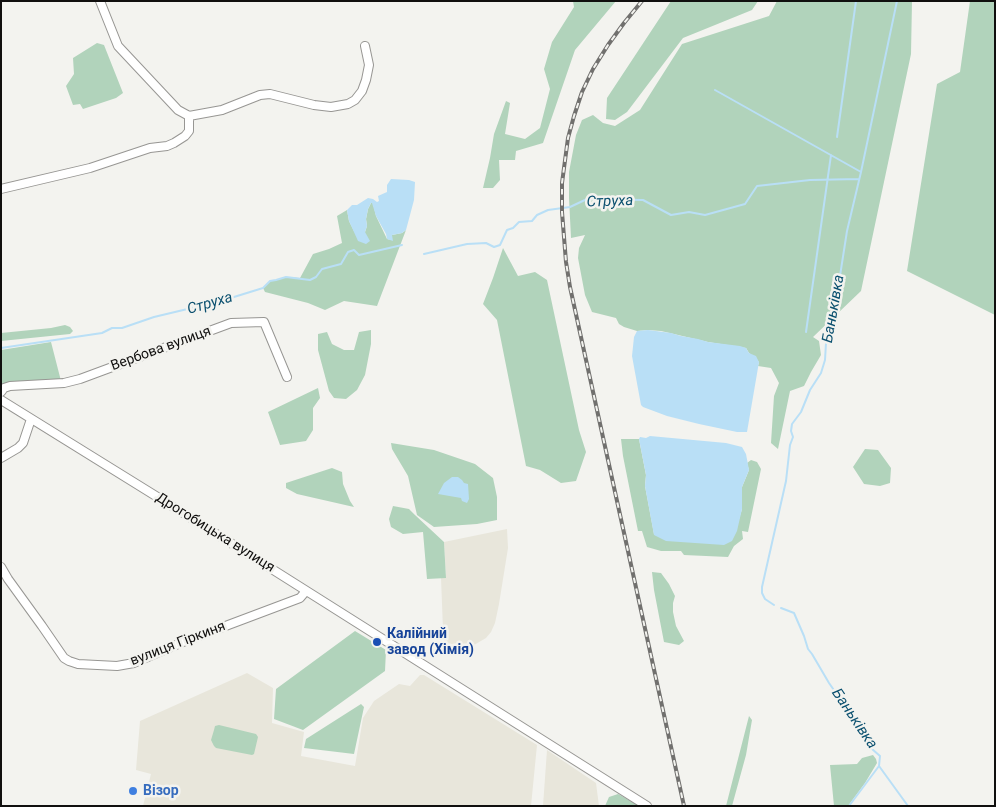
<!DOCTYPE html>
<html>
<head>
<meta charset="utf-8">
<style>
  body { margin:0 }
  #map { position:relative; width:996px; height:807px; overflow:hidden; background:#f3f3ef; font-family:Roboto,sans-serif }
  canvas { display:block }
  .frame { position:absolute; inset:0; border:2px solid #100f0e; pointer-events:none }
</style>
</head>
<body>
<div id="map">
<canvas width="996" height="807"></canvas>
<div class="frame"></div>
</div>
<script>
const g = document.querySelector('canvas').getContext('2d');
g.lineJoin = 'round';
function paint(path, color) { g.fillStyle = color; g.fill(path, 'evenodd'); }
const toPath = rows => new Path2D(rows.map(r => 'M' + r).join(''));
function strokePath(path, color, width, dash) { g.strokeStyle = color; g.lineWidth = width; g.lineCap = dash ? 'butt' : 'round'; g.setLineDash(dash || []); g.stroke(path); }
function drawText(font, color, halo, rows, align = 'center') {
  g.font = font + ' Roboto,sans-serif'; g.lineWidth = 5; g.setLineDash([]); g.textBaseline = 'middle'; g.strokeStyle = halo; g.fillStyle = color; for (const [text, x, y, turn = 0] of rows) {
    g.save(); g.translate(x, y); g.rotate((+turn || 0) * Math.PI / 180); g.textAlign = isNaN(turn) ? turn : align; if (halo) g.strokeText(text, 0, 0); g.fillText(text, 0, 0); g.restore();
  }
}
paint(toPath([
  [507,529,508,548,499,604,495,623,491,632,486,638,474,645,444,655,441,578,446,577,444,542],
  [247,673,273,688,272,723,304,732,301,756,355,766,363,718,374,701,399,684,410,686,420,675,424,675,537,745,531,806,143,806,151,774,136,770,140,721],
  [547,750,596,783,599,806,543,806]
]), '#e8e6db');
paint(toPath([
  [573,1,616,1,575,50,543,143,516,151,515,160,499,160,500,180,493,188,483,188,490,158,494,134,506,101,510,103,505,134,525,139,540,128,550,89,544,69,552,42,574,7],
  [671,1,758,1,752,10,683,38,627,112,615,120,606,119,607,98],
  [777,1,912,1,911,54,861,291,813,337,819,341,821,355,811,372,804,386,790,391,778,449,771,443,774,396,779,383,771,368,758,366,759,362,749,353,746,348,708,342,661,331,648,330,637,331,624,327,619,324,616,318,592,312,585,295,578,258,579,248,585,235,571,238,569,198,569,172,576,135,582,120,593,115,603,123,615,126,640,110,682,44,769,16],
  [970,1,995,1,995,315,907,271,937,84,960,72],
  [97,43,104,45,123,93,116,98,83,109,80,104,73,105,66,86,74,74,73,58],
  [371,203,373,203,376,216,387,239,392,240,392,235,402,233,406,230,377,306,344,301,325,310,308,303,265,292,263,288,270,281,276,280,286,277,300,278,313,254,329,249,342,243,337,216,347,210,349,221,354,231,365,232,367,226,366,219,368,209],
  [503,248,518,276,535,272,547,280,579,430,586,452,576,481,561,483,540,470,526,466,497,320,483,304,493,278],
  [65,325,70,327,73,331,70,334,1,341,1,333,51,328],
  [371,330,371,344,365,375,357,390,346,399,334,398,329,391,318,350,318,334,327,332,332,344,344,350,354,350,359,332],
  [51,342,61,381,1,387,1,350],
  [318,388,320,398,313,408,313,430,306,441,280,445,268,412],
  [621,439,639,439,646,475,645,486,654,534,739,519,742,509,742,487,749,470,747,463,751,460,757,462,761,469,748,532,742,531,743,539,734,546,728,557,684,555,681,551,661,551,647,547,642,531,638,531,623,456],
  [391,443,434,450,475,464,493,478,497,497,497,520,477,524,434,527,417,515,408,476,392,449],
  [865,449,878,450,891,468,890,483,880,486,864,484,853,467],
  [332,468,342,472,343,484,350,501,354,507,297,494,286,488,286,483],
  [393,506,409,509,415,515,444,542,446,578,427,579,423,532,403,534,391,527,389,519],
  [652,572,661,573,669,584,675,596,673,603,673,612,676,626,684,641,679,645,664,642,654,590],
  [355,631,386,650,385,671,303,730,274,719,276,689],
  [361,704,364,707,354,754,304,748,306,739],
  [749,716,752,720,746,755,732,806,726,806],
  [219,725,256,734,258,737,254,754,252,755,216,748,214,746,211,740,214,730,215,726],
  [873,755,876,759,877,763,865,783,848,806,834,806,830,765,857,764,862,758],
  [618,794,620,795,639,806,605,806,609,797]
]), '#b1d3bb');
paint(toPath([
  [391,179,409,180,415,182,414,200,406,230,402,233,392,235,393,241,387,239,386,234,376,216,372,203,371,203,368,209,366,219,367,226,365,232,370,241,366,244,358,241,349,221,347,210,352,205,357,205,368,198,373,199,377,202,379,201,378,196,387,192,387,185],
  [648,330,671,333,681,336,698,339,708,342,740,346,746,348,749,353,756,356,759,362,747,432,737,432,699,424,667,416,643,407,641,405,632,356,634,337,637,331],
  [650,436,726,443,742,447,746,454,749,470,742,487,742,509,737,531,732,541,724,545,666,541,654,535,645,486,646,475,639,439,640,437,646,438],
  [452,477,458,477,462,480,464,483,468,484,469,499,467,503,462,501,461,498,438,494,444,483]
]), '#b9dff6');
strokePath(toPath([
  [715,90,861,172],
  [837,137,856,1],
  [424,254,467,244,486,243,494,247,500,245,507,230,513,228,519,222,532,221,537,215,548,210,570,207,587,199,643,200,671,215,689,212,705,215,745,204,757,186,810,180,859,179],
  [806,332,831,155],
  [1,348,102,333,112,328,122,328,154,317,221,301,263,288,270,281,276,280,286,277,310,280,316,277,322,269,341,264,348,252,354,250,359,255,402,245],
  [774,605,765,599,762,593,762,587,786,481,790,445,793,437,791,431,792,424,801,412,810,390,821,373,825,360,826,343,829,335,834,304,837,295,847,231,861,172,897,1],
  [781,608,794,613,804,636,808,649,812,654,829,683,852,716,872,749,880,756,879,766,849,806],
  [879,766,908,806]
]), '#b9dff6', 2);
const minor = toPath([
  [100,1,118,46,178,110,189,116,222,110,260,95,270,94,314,105,331,107,348,104,355,100,362,91,366,80,369,65,365,46],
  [1,189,90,168,150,148,167,146,174,143,185,136,189,131,189,116],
  [1,392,4,388,10,386,64,383,80,379,231,323,264,322,287,377],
  [1,400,180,511,647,806],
  [1,458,18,448,23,443,31,419],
  [1,567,8,579,42,626,64,658,69,661,78,664,117,666,134,663,183,642,300,598,306,591]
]);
strokePath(minor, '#979693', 10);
strokePath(minor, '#fff', 8);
const rail = toPath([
  [642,1,624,23,608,45,593,69,582,92,574,116,568,138,562,183,562,212,566,262,570,287,684,806]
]);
strokePath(rail, '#71706e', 4);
strokePath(rail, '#f3f3ef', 2, [5.5]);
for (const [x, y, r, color] of [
  [377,642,5,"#1a4fb4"],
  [133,791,5,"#3f7fe0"]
]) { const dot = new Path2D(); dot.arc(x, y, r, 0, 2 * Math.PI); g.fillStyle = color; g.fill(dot); strokePath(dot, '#f3f3ef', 2); }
drawText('14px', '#100f0e', '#f3f3ef', [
  ["Вербова вулиця",161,349,-20],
  ["Дрогобицька вулиця",215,533,32],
  ["вулиця Гіркиня",178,644,-21]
]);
drawText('bold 14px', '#164399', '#f3f3ef', [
  ["Калійний",387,634],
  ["завод (Хімія)",387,650]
], 'left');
drawText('bold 14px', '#366cbe', '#f3f3ef', [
  ["Візор",143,791]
], 'left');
drawText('italic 15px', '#0b506f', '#f3f3ef', [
  ["Струха",610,202,-2],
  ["Струха",210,304,-16],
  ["Баньківка",834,309,-80],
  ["Баньківка",854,719,56]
]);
</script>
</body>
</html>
